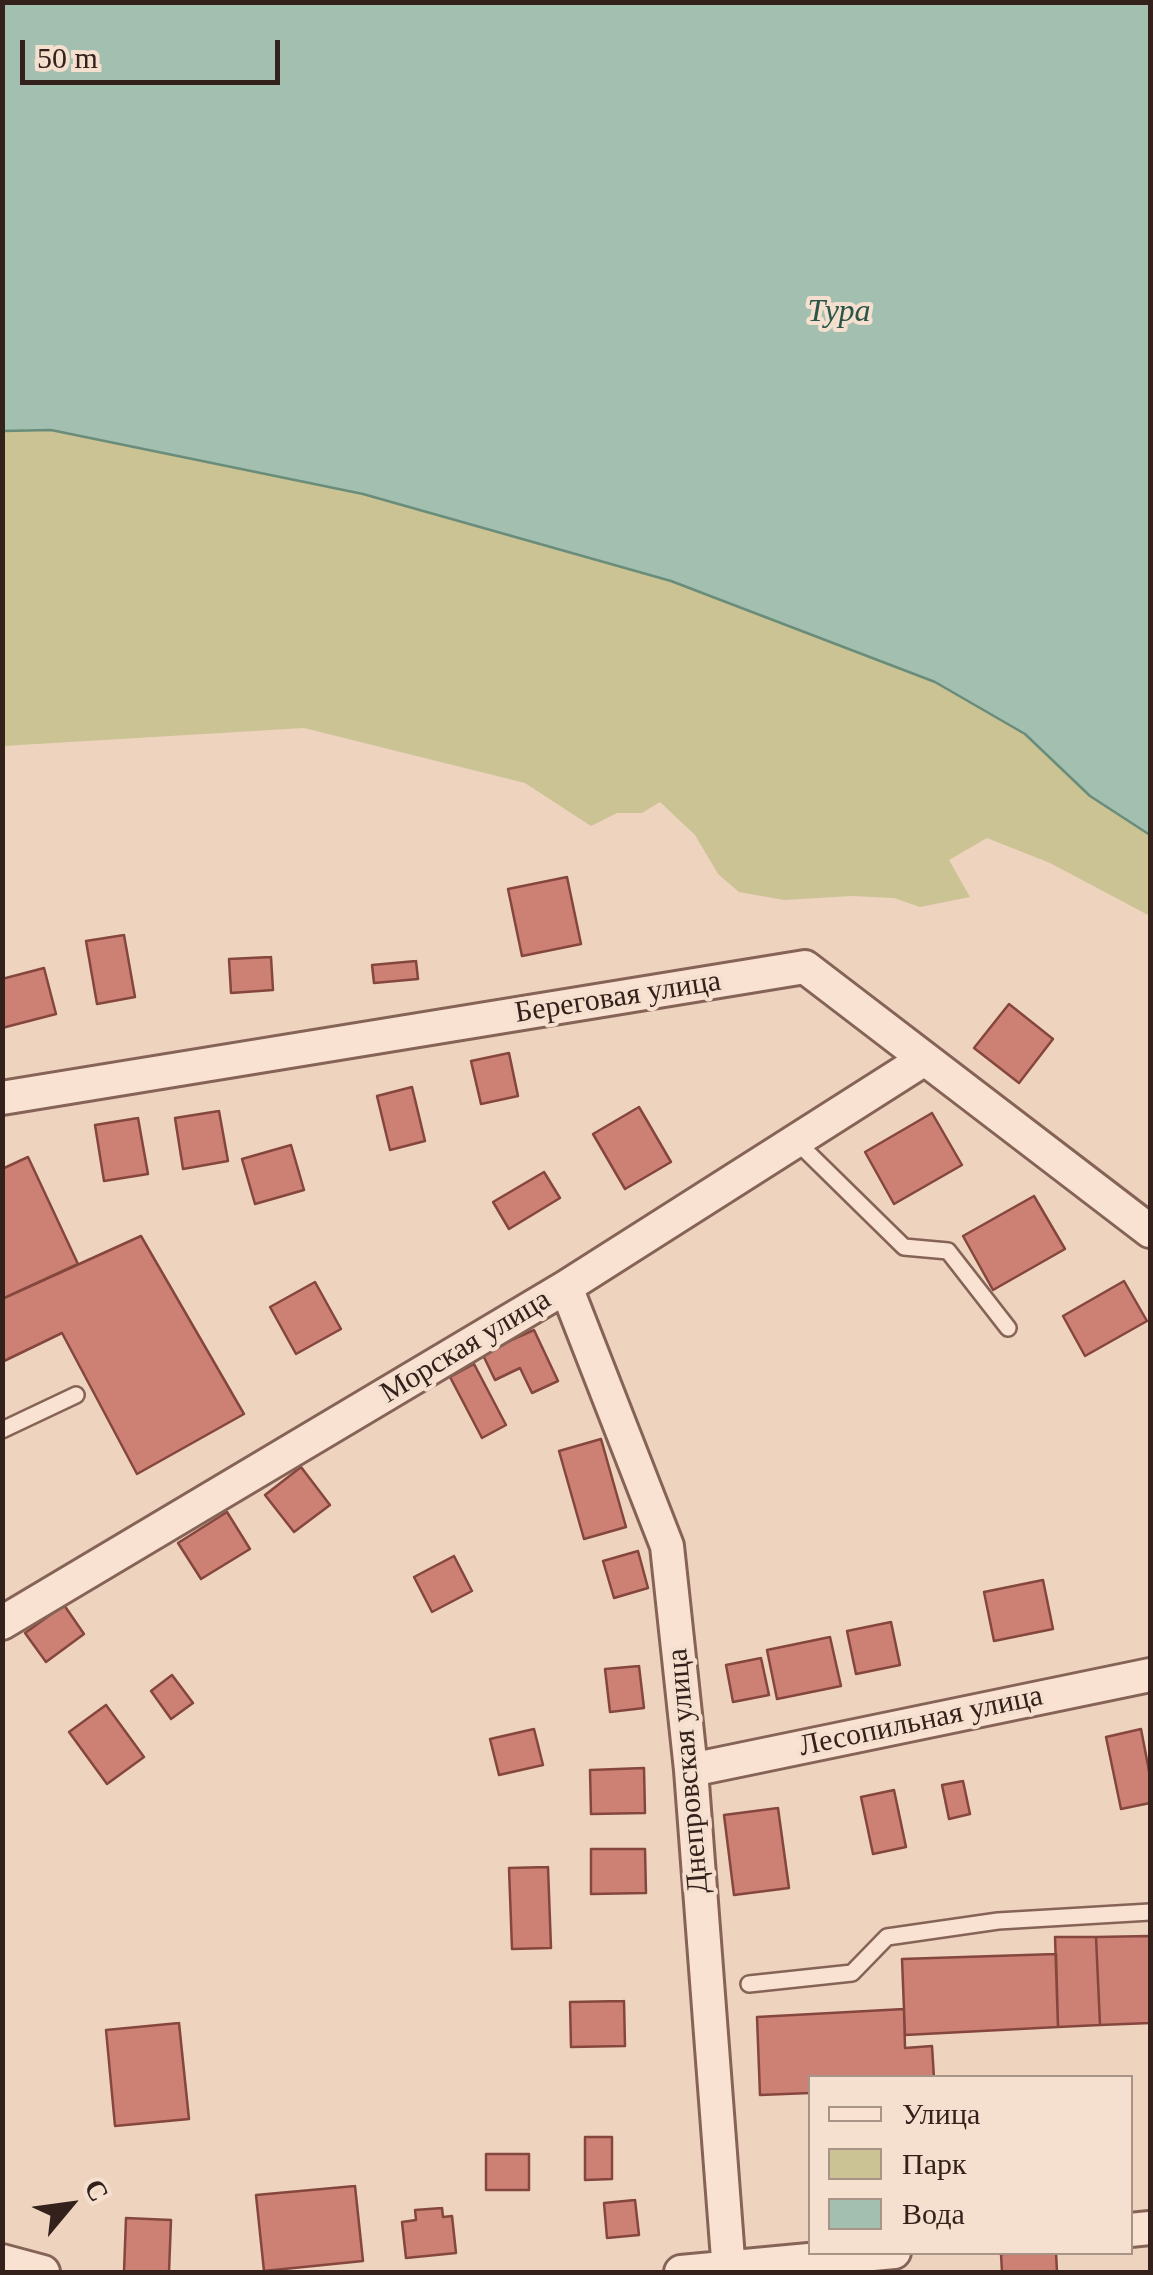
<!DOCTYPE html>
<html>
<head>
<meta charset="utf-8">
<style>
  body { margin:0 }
  #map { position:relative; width:1153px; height:2275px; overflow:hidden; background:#eed3bf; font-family:Georgia,serif }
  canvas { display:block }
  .frame { position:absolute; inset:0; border:5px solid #35211c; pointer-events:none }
  .legend { position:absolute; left:808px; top:2075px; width:325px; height:180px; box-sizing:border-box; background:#f5dfce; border:2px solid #a89387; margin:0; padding:12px 18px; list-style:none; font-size:30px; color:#35211c }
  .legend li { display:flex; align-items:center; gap:20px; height:50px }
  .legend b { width:50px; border:2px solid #a89387 }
  .north { position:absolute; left:20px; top:2155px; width:100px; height:100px; -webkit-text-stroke:8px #f5dfce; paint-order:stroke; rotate:61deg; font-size:28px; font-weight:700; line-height:40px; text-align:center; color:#35211c }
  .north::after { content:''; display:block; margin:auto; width:35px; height:45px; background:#35211c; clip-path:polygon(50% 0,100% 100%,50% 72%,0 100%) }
  .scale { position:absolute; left:20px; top:40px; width:260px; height:45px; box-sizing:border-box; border:5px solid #35211c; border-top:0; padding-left:12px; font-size:30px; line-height:35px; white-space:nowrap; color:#35211c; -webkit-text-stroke:8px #f5dfce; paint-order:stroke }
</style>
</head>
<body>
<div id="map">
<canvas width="1153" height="2275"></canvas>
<div class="frame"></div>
<ul class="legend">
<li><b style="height:12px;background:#f9e2d2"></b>Улица</li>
<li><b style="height:28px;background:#cbc393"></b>Парк</li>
<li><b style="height:28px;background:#a2bfaf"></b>Вода</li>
</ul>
<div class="north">С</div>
<div class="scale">50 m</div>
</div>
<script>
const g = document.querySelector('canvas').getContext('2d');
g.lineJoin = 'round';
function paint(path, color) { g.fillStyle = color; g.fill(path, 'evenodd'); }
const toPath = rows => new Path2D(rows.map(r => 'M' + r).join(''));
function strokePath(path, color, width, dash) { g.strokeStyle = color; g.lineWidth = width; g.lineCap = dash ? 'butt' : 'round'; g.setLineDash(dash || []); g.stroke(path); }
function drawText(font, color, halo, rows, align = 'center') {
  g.font = font + ' Georgia,serif'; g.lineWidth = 8; g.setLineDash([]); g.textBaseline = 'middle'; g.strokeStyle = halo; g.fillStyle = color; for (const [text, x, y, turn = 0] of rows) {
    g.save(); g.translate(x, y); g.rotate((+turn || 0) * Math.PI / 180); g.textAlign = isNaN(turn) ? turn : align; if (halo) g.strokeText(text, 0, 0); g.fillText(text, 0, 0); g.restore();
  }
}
paint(toPath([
  [51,430,363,494,544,544,671,581,935,682,1025,734,1090,796,1150,835,1150,916,1050,863,987,838,949,860,970,897,920,907,894,898,852,896,784,900,739,892,718,874,695,835,660,802,642,813,617,813,591,826,525,783,304,728,3,746,3,431]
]), '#cbc393');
const water = toPath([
  [2,3,1150,3,1150,835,1090,796,1025,734,935,682,671,581,363,494,51,430,3,431,2,3]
]);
paint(water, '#a2bfaf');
strokePath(water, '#698d7a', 2.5);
const building = toPath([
  [567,877,581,944,522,956,508,889,567,877],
  [124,935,135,997,97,1004,86,941,124,935],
  [271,957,273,990,231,993,229,959,271,957],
  [416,961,418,979,374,983,372,965,416,961],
  [44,968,56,1014,2,1028,2,979,44,968],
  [1009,1004,1053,1039,1019,1083,974,1048,1009,1004],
  [509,1053,518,1096,481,1104,471,1061,509,1053],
  [412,1087,425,1141,390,1150,377,1096,412,1087],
  [639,1107,671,1162,625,1189,593,1134,639,1107],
  [219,1111,228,1161,183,1169,175,1118,219,1111],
  [932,1113,962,1165,894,1204,865,1152,932,1113],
  [138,1118,148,1174,104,1181,95,1125,138,1118],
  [291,1145,304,1190,255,1204,242,1159,291,1145],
  [28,1157,78,1264,2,1299,2,1169,28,1157],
  [544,1172,560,1198,509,1229,493,1202,544,1172],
  [1034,1196,1065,1249,993,1290,963,1236,1034,1196],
  [141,1236,244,1414,137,1474,62,1333,2,1362,2,1299,141,1236],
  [1124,1281,1147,1321,1085,1356,1063,1316,1124,1281],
  [315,1282,341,1329,296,1354,270,1307,315,1282],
  [534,1330,558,1381,532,1393,520,1368,495,1380,482,1353,534,1330],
  [474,1364,506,1425,482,1438,450,1377,474,1364],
  [601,1439,626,1527,584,1539,559,1451,601,1439],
  [301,1467,330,1505,294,1532,265,1495,301,1467],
  [227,1512,250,1549,201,1579,178,1543,227,1512],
  [638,1551,648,1588,614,1598,603,1561,638,1551],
  [454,1556,472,1591,432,1612,414,1577,454,1556],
  [1043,1580,1053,1629,994,1641,984,1592,1043,1580],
  [64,1605,84,1634,46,1662,25,1633,64,1605],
  [891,1622,900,1665,856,1674,847,1631,891,1622],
  [830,1637,841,1686,777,1699,767,1650,830,1637],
  [761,1658,769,1695,733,1702,726,1665,761,1658],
  [639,1666,644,1708,610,1712,605,1669,639,1666],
  [172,1675,193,1703,171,1719,151,1691,172,1675],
  [106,1705,144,1757,107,1784,69,1732,106,1705],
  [534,1729,543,1765,499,1775,490,1739,534,1729],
  [1141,1729,1150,1776,1150,1803,1121,1809,1106,1737,1141,1729],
  [644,1768,645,1813,591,1814,590,1770,644,1768],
  [963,1781,970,1814,949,1819,942,1785,963,1781],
  [894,1790,906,1847,873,1854,861,1797,894,1790],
  [778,1808,789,1888,734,1895,724,1815,778,1808],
  [591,1849,645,1849,646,1893,591,1894,591,1849],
  [548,1867,551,1948,512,1949,509,1868,548,1867],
  [1150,1936,1150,2023,1100,2025,1096,1937,1150,1936],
  [1055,1937,1096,1937,1100,2025,1058,2027,1055,1937],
  [1056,1954,1058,2027,905,2035,902,1959,1056,1954],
  [624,2001,625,2046,571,2047,570,2002,624,2001],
  [904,2009,905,2048,932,2046,934,2078,810,2078,810,2093,760,2095,757,2017,904,2009],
  [179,2023,189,2119,115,2126,106,2030,179,2023],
  [585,2137,612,2137,612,2179,585,2180,585,2137],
  [486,2154,529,2154,529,2190,486,2190,486,2154],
  [355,2186,363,2261,264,2271,256,2195,355,2186],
  [635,2200,639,2235,607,2238,604,2203,635,2200],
  [442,2208,443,2217,452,2216,456,2253,406,2258,402,2222,416,2220,415,2210,442,2208],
  [126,2218,171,2220,169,2272,124,2272,126,2218],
  [1056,2252,1057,2272,1002,2272,1001,2254,1056,2252]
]);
paint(building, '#cc8174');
strokePath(building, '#85463d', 2.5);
const lane = toPath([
  [796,1141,904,1247,948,1251,1008,1328],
  [2,1430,76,1395],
  [749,1984,852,1973,887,1937,998,1921,1150,1912]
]);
const street = toPath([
  [2,1098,805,967,1150,1231],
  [566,1287,667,1546,691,1770,729,2272],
  [2,1623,566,1287,923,1060],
  [691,1770,1150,1675],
  [1130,2230,1150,2228],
  [2,2261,43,2272],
  [681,2272,894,2252]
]);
strokePath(lane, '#866357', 20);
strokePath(street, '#866357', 38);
strokePath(lane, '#f9e2d2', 15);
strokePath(street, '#f9e2d2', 32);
drawText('30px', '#35211c', '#f5dfce', [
  ["Береговая улица",618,998,-9],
  ["Морская улица",466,1347,-31],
  ["Лесопильная улица",921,1722,-12],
  ["Днепровская улица",689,1771,-95]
]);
drawText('italic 32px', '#2b5547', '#f5dfce', [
  ["Тура",839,313]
]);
</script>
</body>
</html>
